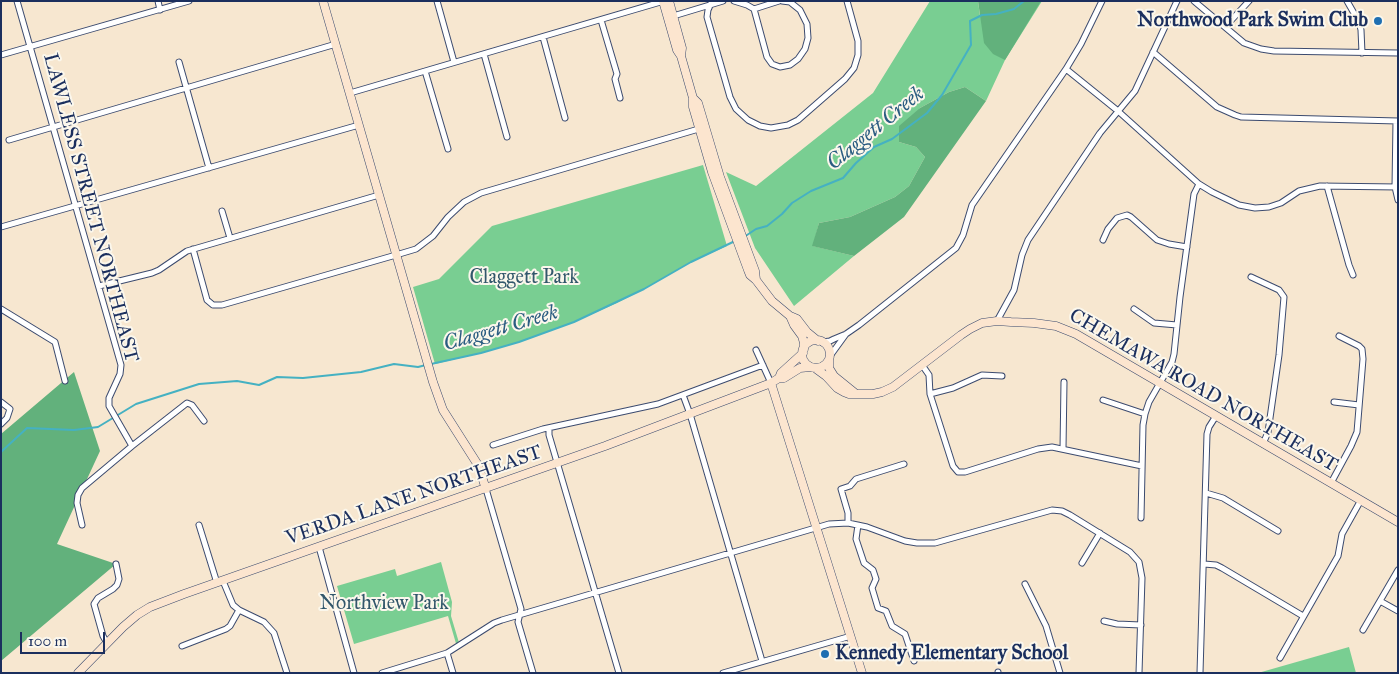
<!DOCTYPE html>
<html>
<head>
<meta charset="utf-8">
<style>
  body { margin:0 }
  #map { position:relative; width:1399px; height:674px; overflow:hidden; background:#f7e7d0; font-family:"IM FELL Great Primer",serif }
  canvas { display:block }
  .frame { position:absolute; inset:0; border:2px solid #1b2f5e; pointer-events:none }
  .scale { position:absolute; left:20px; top:632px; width:85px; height:22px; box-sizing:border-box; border:2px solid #1b2f5e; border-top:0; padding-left:6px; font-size:15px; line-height:18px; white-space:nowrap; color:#1b2f5e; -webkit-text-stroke:4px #fbf7ec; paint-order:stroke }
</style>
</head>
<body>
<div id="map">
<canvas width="1399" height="674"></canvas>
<div class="frame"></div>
<div class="scale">100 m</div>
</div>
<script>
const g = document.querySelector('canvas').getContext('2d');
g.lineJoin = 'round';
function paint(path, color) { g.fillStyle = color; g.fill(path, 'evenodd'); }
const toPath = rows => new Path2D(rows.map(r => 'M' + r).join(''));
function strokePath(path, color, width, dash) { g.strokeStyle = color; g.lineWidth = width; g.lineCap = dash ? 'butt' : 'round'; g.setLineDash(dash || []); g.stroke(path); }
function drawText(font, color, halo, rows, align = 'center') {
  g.font = font + ' "IM FELL Great Primer",serif'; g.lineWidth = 4; g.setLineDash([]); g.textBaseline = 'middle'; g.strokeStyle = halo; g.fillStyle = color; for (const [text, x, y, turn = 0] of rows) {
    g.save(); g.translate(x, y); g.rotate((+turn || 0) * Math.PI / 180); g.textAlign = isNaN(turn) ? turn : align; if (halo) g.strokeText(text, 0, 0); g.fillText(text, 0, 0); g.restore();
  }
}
paint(toPath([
  [930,1,978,1,980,16,1024,1,1042,1,1005,60,986,101,965,87,949,92,920,108,899,142,916,147,925,157,909,186,895,197,850,217,819,223,813,246,854,256,794,306,755,248,726,172,756,186,873,93],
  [703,165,727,246,691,262,644,289,617,303,574,322,519,342,481,353,435,364,413,287,439,279,492,226],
  [441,562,452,602,451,616,460,646,457,647,448,616,354,644,337,586,395,569,397,576],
  [1349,647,1356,673,1258,673]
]), '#79ce92');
paint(toPath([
  [978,1,1041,1,1005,60,993,54,984,43],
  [965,87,986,101,904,217,854,256,812,246,819,223,850,217,895,197,909,186,925,157,916,147,899,142,899,126,920,108,949,92],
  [74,372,100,451,57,544,116,564,1,661,1,434]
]), '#62b17c');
strokePath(toPath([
  [744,237,756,229,767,226,782,214,792,203,811,191,843,178,856,163,874,147,892,139,927,113,942,95,971,45,970,21,982,15,996,14,1014,9,1024,1],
  [431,364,481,353,519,342,574,322,644,289,691,262,735,241],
  [1,452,27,428,74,430,98,427,136,404,199,384,237,381,259,385,277,377,303,378,361,372,394,364,418,367,426,365]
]), '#45b1c2', 2);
const street = toPath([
  [17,1,121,365,120,374,109,398,109,406,132,446],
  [158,1,160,10],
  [437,1,454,62],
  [712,1,708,10,707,17,730,97,736,109,748,120,760,126,771,128,788,125,798,120,845,79,854,68,858,55,858,41,847,1],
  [734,1,747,5,754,9],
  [779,1,754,9,767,57,772,64,780,67,790,65,798,59,805,49,808,38,807,24,800,10,790,2,782,1],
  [1194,1,1244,43,1261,49,1274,51,1398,53],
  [1347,1,1359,22,1361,30,1362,53],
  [670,17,723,1],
  [601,20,617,74,615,79,620,98],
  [1225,27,1249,1],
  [543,37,565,118],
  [1153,52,1217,107,1235,115,1241,117,1398,121],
  [484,54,507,137],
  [1,55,189,1],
  [179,62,209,168],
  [1066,69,1118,111,1199,184,1212,192,1239,205,1255,208,1269,207,1281,203,1299,191,1320,186,1398,187],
  [425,71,448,149],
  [350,93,664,1],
  [1396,121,1395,187,1398,200],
  [9,140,336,44],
  [1327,186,1349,265,1353,275],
  [222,211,230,238],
  [1,227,359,125],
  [1103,240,1108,229,1117,218,1127,215,1131,217,1157,240,1169,244,1187,247],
  [193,249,207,300,213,305,222,305,396,255,416,249,433,236,448,217,464,202,481,193,702,128],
  [1251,277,1279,290,1284,297,1279,355,1268,432,1263,444],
  [99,286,152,273,159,270,187,251,379,195],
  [1,309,55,342,65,381],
  [1134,309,1154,323,1177,325],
  [997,321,1014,290,1022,255,1028,240,1100,133,1135,91,1177,1],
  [822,342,830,341,834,339,846,334,859,325,956,248,963,235,972,205,1066,69,1081,44,1102,1],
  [756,350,771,383],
  [830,356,846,334],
  [922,365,929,375,930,394,953,466,958,472,965,472,1038,449,1052,447,1142,466],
  [930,394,953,388,982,375,1002,376],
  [683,395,690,414,762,661],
  [1103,400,1145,414],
  [1,402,10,409,7,418,1,424],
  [1334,402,1359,405],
  [549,428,549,435,619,673],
  [493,445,543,429,658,404,763,365],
  [1063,449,1064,382],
  [1331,483,1351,446,1357,432,1363,359,1362,349,1359,346,1339,336],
  [486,489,521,609,518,622,533,673],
  [1206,493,1223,498,1278,531],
  [1141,518,1143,425,1145,414,1149,402,1172,362,1174,354,1180,297,1194,194,1199,184],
  [848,523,848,513,841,489,850,486,856,479,904,464],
  [82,525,77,503,78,495,82,488,132,446,187,403,192,405,204,421],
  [199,525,217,583],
  [858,525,856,539,864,563,873,570,876,579,872,588,878,608,886,611,892,626,905,634,914,661],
  [319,547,354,673],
  [1082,563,1100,533],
  [1204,564,1216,565,1222,568,1303,616],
  [223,581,233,605,239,610,264,622,274,633,287,673],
  [1025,584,1046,626,1060,673],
  [1380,601,1398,611],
  [1104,621,1117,624,1141,625],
  [1363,630,1398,570],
  [107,643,103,636,94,604,98,598,113,589,117,585,119,579,116,564],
  [182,646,226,629,230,626,239,610],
  [447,653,453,673],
  [1280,658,1338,556,1342,534,1361,500],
  [998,672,998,673],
  [382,673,447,653,494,623,502,620,829,524,848,523,867,527,905,541,917,543,935,543,1052,510,1062,511,1070,515,1130,552,1139,562,1142,578,1139,673],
  [723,673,851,636],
  [1200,673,1207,434,1209,427,1216,416]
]);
const secondary = toPath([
  [323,1,433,382,443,410,478,465,486,489],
  [663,1,677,50,681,56,693,98,693,107,712,172,748,270,750,275,756,280,772,301,790,316,797,319,807,332,818,341],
  [669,1,682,48,681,56],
  [693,98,698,103,720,177,755,271,756,280],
  [790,316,794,325,802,336,804,343,804,349],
  '802 354a14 14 0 1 1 28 0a14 14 0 1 1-28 0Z',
  [829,360,829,368,834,376,855,393],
  [815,368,826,376,837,388,844,392,849,394,873,394,882,392,893,387,961,335,970,329,982,323,997,321,1011,322,1034,323,1056,326,1076,334,1398,522],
  [779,378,781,373,803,353],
  [771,383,862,673],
  [78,673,123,627,137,615,150,607,184,594,605,446,771,383,779,378,784,378,800,368,811,367]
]);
strokePath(street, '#3c4b6f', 7);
strokePath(secondary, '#3c4b6f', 9);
strokePath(street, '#fff', 5);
strokePath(secondary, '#fce5cf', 8);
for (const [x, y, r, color] of [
  [1378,21,5,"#1f6fb2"],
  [825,654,5,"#1f6fb2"]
]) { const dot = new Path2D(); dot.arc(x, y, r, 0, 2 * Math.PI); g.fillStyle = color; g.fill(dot); strokePath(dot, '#fbf7ec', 2); }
drawText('bold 20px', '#1b2f5e', '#fbf7ec', [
  ["Northwood Park Swim Club",1368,21],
  ["Kennedy Elementary School",835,654,"left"]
], 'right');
drawText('20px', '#1b2f5e', '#fbf7ec', [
  ["LAWLESS STREET NORTHEAST",90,208,75],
  ["CHEMAWA ROAD NORTHEAST",1203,391,30],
  ["VERDA LANE NORTHEAST",414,496,-19]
]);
drawText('20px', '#32576b', '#fbf7ec', [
  ["Claggett Park",524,278],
  ["Northview Park",384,604]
]);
drawText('italic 21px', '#2a5c81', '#fbf7ec', [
  ["Claggett Creek",876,129,-39],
  ["Claggett Creek",501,329,-16]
]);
</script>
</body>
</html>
